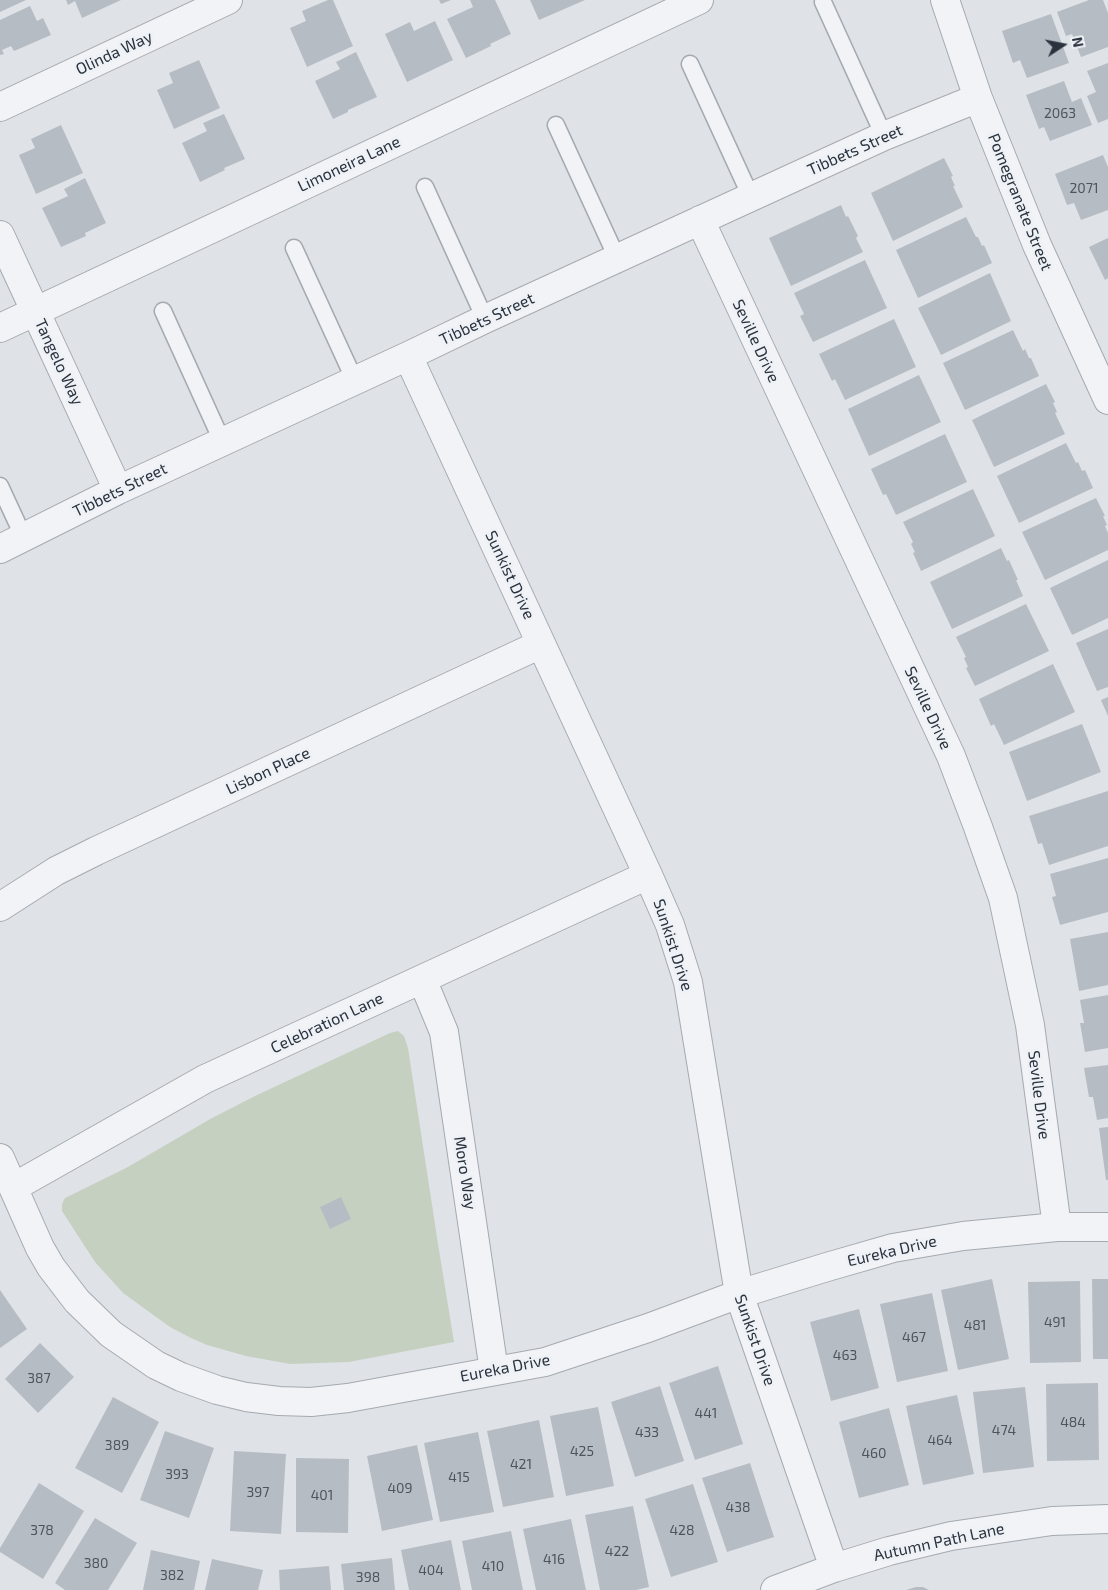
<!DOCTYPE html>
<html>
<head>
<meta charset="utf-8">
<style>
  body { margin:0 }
  #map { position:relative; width:1108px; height:1590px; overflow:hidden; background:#dfe3e7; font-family:"Exo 2",sans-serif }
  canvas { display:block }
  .north { position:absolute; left:1038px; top:20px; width:50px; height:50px; -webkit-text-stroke:4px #eef1f5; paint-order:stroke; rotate:79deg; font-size:14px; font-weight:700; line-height:20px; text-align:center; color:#29323d }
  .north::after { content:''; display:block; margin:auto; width:18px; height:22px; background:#29323d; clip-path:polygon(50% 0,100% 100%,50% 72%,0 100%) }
</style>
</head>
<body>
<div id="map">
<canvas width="1108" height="1590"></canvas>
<div class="north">N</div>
</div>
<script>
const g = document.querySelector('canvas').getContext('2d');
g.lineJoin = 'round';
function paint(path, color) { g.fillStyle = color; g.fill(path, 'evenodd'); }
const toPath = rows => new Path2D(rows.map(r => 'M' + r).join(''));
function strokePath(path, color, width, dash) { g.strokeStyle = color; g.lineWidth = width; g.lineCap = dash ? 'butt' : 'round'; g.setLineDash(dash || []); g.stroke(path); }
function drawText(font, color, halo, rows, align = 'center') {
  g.font = font + ' "Exo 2",sans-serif'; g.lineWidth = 5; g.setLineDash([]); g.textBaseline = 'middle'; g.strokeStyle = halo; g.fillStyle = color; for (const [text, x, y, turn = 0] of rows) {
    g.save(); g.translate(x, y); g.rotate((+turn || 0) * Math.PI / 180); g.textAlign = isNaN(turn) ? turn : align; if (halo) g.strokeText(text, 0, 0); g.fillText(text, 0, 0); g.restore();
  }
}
paint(toPath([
  [398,1031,404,1036,408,1048,438,1244,454,1342,349,1362,290,1364,246,1356,207,1345,191,1338,170,1327,123,1293,95,1262,62,1211,62,1204,65,1198,126,1168,212,1118,257,1095,390,1033]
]), '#c6d0c1');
paint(toPath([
  [0,0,26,0,0,12],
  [66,0,121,0,82,18,75,1,68,5],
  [328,0,333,0,353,46,307,67,290,28,306,21,302,11],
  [439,0,451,0,441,4],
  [470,0,495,0,511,34,490,44,491,46,466,58,447,19,473,7],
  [530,0,585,0,539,20],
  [1089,0,1103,0,1108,13,1108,47,1081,57,1072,34,1066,36,1057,12],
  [30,6,37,21,43,18,51,35,14,51,11,46,2,50,4,54,0,55,0,20],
  [1051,14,1069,63,1027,78,1020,60,1013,63,1002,31],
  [435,21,453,60,407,82,385,34,410,22,414,31],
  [356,52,377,97,348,110,348,112,333,119,315,81,340,69,336,62],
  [199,60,220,108,174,129,157,90,173,83,169,73],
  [1108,63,1108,119,1098,123,1087,96,1096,92,1087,71],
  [1064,81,1072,102,1081,98,1092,125,1050,141,1044,127,1039,129,1026,95],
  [224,114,245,159,224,168,225,170,200,182,182,143,207,131,203,123],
  [61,125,83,173,36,194,19,155,35,148,31,139],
  [1103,155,1108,167,1108,210,1081,220,1074,203,1067,205,1055,174],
  [944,158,953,176,951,177,955,186,953,186,963,207,893,241,871,193],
  [85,178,106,223,85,233,86,236,61,247,42,208,68,196,64,189],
  [841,205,846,217,848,216,858,236,856,238,863,252,791,286,769,238],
  [966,217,976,237,978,237,982,246,984,245,992,263,918,298,896,250],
  [1108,238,1108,278,1105,280,1089,247],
  [865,260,887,308,813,342,800,316,804,314,794,293],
  [990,273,1011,321,941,355,918,308],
  [894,319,916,367,845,400,835,379,832,381,819,354],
  [1013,330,1023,351,1025,349,1029,358,1031,358,1039,376,965,410,943,363],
  [919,375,941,422,869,456,848,409],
  [1046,384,1055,402,1053,403,1057,412,1055,413,1065,434,994,467,972,420],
  [945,434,967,482,896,515,886,494,883,495,871,469],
  [1066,443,1076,463,1078,462,1082,471,1085,470,1093,488,1019,523,997,476],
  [973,489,995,536,921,571,913,553,915,552,911,544,913,542,903,522],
  [1096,498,1105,516,1103,516,1107,525,1105,526,1108,533,1108,550,1045,580,1022,532],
  [1001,548,1007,561,1009,560,1018,580,1016,580,1023,596,952,629,930,582],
  [1108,560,1108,618,1072,635,1050,588],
  [1026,604,1049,651,975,686,966,668,968,667,964,658,966,657,956,637],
  [1108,629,1108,687,1097,691,1076,643],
  [1053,664,1075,712,1004,745,994,724,991,726,979,699],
  [1108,697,1108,716,1101,700],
  [1082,724,1101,772,1027,801,1009,752],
  [1108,791,1108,846,1049,865,1042,843,1038,844,1029,816],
  [1108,858,1108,912,1060,925,1052,897,1056,896,1050,874],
  [1108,932,1108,985,1079,991,1070,939],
  [1108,995,1108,1048,1085,1052,1080,1023,1084,1023,1080,1000],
  [1108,1065,1108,1118,1097,1120,1093,1097,1089,1097,1084,1068],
  [1108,1127,1108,1180,1106,1180,1099,1128],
  [341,1197,351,1219,330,1229,320,1207],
  [992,1279,1009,1359,958,1370,941,1290],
  [1092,1279,1108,1279,1108,1359,1093,1359],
  [1080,1281,1081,1362,1030,1363,1028,1282],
  [0,1290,27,1329,0,1348],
  [932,1293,948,1371,897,1382,880,1304],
  [859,1309,879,1388,831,1401,810,1322],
  [40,1343,74,1377,38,1413,5,1379],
  [718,1366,743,1444,695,1460,669,1383],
  [1098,1383,1099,1460,1047,1461,1046,1384],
  [660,1386,684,1461,635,1477,611,1402],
  [1025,1387,1034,1467,983,1473,973,1392],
  [957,1395,974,1474,923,1485,906,1406],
  [113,1397,159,1422,122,1493,75,1468],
  [598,1407,614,1486,566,1496,550,1416],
  [889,1408,909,1485,859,1498,839,1422],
  [539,1420,554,1497,503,1507,487,1431],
  [165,1431,214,1448,189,1518,140,1500],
  [478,1432,494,1512,440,1522,424,1443],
  [417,1445,433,1520,382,1531,367,1456],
  [234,1451,286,1454,281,1534,230,1531],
  [296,1458,349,1459,348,1533,296,1532],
  [750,1463,774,1537,727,1552,702,1478],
  [39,1483,84,1511,43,1579,0,1552,0,1548],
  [693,1484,718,1562,671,1577,645,1499],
  [633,1506,649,1587,636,1590,600,1590,585,1515],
  [95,1518,137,1543,108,1590,65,1590,55,1583],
  [571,1519,586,1590,536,1590,523,1529],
  [511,1531,523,1590,472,1590,462,1541],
  [451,1540,461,1590,409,1590,401,1550],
  [151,1550,200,1561,194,1590,143,1590],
  [392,1558,395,1590,344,1590,341,1564],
  [212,1559,263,1570,258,1590,205,1590],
  [329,1566,331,1590,280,1590,279,1570],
  [916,1587,923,1587,929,1590,906,1590]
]), '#b6bcc3');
const service = toPath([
  [823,2,884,136],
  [690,64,751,197],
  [556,125,617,258],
  [425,187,485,319],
  [294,248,355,381],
  [163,311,222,441],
  [0,486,24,538]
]);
const minor = toPath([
  [945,0,978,98,1037,245,1108,400],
  [0,107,228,0],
  [700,220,951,756,978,827,1003,898,1030,1025,1057,1227],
  [0,235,118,490],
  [0,328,699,0],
  [408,356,648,875,670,925,688,982,739,1294,834,1568],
  [0,549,118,490,408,356,485,319,884,136,978,98],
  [0,907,56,871,96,851,541,644],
  [422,979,444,1032,494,1371],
  [0,1158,40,1248,51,1267,77,1301,111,1334,156,1365,181,1377,217,1390,246,1397,279,1401,311,1402,348,1398,545,1362,648,1328,739,1294,827,1267,893,1248,963,1236,1057,1227,1108,1227],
  [14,1187,205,1079,648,875],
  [775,1590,834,1568,889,1551,951,1536,1052,1521,1108,1519]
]);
strokePath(service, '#a5aab1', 19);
strokePath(minor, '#a5aab1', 30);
strokePath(service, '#f1f3f6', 16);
strokePath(minor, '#f1f3f6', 28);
drawText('14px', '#4c545e', null, [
  ["2063",1060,113],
  ["2071",1084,188],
  ["491",1055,1322],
  ["481",975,1325],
  ["467",914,1337],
  ["463",845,1355],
  ["387",39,1378],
  ["441",706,1413],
  ["484",1073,1422],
  ["474",1004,1430],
  ["433",647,1432],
  ["464",940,1440],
  ["389",117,1445],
  ["425",582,1451],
  ["460",874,1453],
  ["421",521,1464],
  ["393",177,1474],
  ["415",459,1477],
  ["409",400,1488],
  ["397",258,1492],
  ["401",322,1495],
  ["438",738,1507],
  ["378",42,1530],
  ["428",682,1530],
  ["422",617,1551],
  ["416",554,1559],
  ["380",96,1563],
  ["410",493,1566],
  ["404",431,1570],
  ["382",172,1575],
  ["398",368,1577]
]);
drawText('16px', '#29323d', '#eef1f5', [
  ["Olinda Way",114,53,-25],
  ["Tibbets Street",855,150,-24],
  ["Limoneira Lane",349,164,-25],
  ["Pomegranate Street",1020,202,68],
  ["Tibbets Street",487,319,-25],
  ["Seville Drive",756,341,65],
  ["Tangelo Way",59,362,65],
  ["Tibbets Street",120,490,-26],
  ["Sunkist Drive",510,575,65],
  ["Seville Drive",928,708,65],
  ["Lisbon Place",268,771,-25],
  ["Sunkist Drive",673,945,72],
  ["Celebration Lane",327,1023,-25],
  ["Seville Drive",1039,1095,83],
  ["Moro Way",465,1173,81],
  ["Eureka Drive",892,1251,-13],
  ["Sunkist Drive",755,1340,71],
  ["Eureka Drive",505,1368,-11],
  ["Autumn Path Lane",939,1542,-12]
]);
</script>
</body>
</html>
